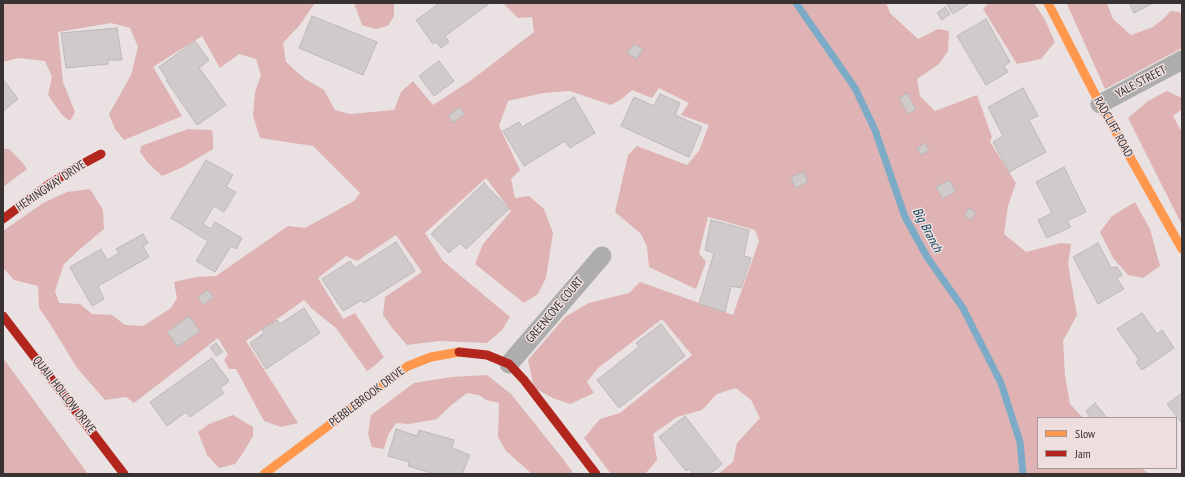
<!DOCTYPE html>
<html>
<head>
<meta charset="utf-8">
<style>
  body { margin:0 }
  #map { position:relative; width:1185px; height:477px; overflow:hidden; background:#eae2e2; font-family:"PT Sans Narrow",sans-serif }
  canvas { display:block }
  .frame { position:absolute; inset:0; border:4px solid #383232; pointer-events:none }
  .legend { position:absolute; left:1037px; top:417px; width:140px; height:52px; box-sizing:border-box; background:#eedede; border:1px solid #a59999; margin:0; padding:5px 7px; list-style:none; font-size:12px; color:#383232 }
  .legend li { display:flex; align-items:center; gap:8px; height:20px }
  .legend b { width:20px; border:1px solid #a59999 }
</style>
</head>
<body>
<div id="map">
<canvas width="1185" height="477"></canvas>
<div class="frame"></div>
<ul class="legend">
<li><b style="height:5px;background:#ff974d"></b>Slow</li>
<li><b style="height:5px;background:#b3261e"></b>Jam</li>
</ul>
</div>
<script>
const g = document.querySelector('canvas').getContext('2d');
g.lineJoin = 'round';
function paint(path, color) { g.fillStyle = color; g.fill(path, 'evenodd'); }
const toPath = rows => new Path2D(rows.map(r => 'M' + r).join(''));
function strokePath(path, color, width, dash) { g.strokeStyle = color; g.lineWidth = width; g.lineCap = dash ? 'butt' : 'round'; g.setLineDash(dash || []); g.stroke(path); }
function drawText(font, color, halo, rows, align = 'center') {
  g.font = font + ' "PT Sans Narrow",sans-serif'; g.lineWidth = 3; g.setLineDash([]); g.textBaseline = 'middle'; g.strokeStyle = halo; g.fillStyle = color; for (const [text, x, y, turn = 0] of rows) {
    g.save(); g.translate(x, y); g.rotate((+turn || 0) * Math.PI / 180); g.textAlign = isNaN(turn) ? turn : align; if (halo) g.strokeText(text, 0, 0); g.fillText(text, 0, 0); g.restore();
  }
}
paint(toPath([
  [3,3,315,3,299,26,283,43,286,62,305,79,324,90,335,110,350,114,394,110,401,92,413,81,433,105,470,81,534,32,532,17,518,18,503,3,886,3,890,13,918,39,938,29,949,31,948,51,939,64,917,79,920,96,935,111,977,95,992,137,990,142,1016,183,1008,206,1004,234,1026,252,1061,243,1071,244,1068,264,1077,315,1063,341,1065,375,1070,404,1083,418,1038,418,1038,468,1141,468,1150,474,718,474,733,462,737,443,760,418,751,400,736,388,717,394,702,410,677,417,653,434,657,460,645,474,611,474,584,438,600,419,620,413,692,355,662,319,598,368,587,382,594,393,570,404,553,398,534,388,528,360,565,317,589,303,629,293,640,282,733,315,759,241,755,230,708,217,699,253,706,262,696,289,649,267,647,247,641,234,615,212,628,155,637,146,687,165,699,151,709,125,681,115,689,103,659,88,652,98,632,90,623,98,611,105,570,91,543,93,508,101,499,126,520,170,511,179,515,198,529,196,544,209,553,233,546,278,538,294,524,303,475,264,483,244,511,211,486,178,425,233,443,261,510,317,502,330,487,343,440,341,407,345,393,329,383,315,385,297,422,272,396,235,357,261,346,256,318,278,343,319,355,313,384,357,374,366,367,371,336,328,311,308,304,300,246,341,298,423,281,427,264,421,236,369,229,369,224,360,228,355,218,338,134,403,126,397,105,400,77,368,49,322,39,308,38,286,14,280,3,268,3,231,43,203,67,192,90,189,103,210,104,229,79,250,64,264,55,291,59,303,80,304,92,314,112,315,125,325,143,326,171,308,177,298,174,282,196,277,216,276,288,226,305,228,354,201,360,193,313,146,260,138,253,116,255,92,261,75,256,59,239,54,220,68,202,36,153,67,182,116,124,140,115,129,109,114,131,75,138,47,130,28,111,23,58,32,63,82,75,112,70,121,62,115,48,95,52,77,45,61,18,58,3,62],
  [354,3,394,3,394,16,388,26,376,29,362,25],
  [989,3,1034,3,1044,18,1055,42,1041,59,1017,64,983,9],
  [1068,3,1107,3,1113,19,1131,35,1153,27,1163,19,1171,11,1179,12,1182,15,1182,48,1105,89,1067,4],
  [1167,91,1182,98,1182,109,1173,116,1182,133,1182,225,1128,118,1148,101],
  [188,129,212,130,213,139,213,149,183,167,162,176,148,163,140,152,141,146],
  [3,149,9,149,21,161,27,169,3,187],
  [1135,202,1150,229,1160,266,1143,278,1128,275,1113,258,1100,232,1112,216],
  [3,358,88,474,3,474],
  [487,375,511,394,563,459,574,474,532,474,506,451,498,437,499,403,486,400,479,395,467,393,449,407,437,419,409,424,396,423,388,435,384,449,372,447,368,434,371,415,414,383,451,377],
  [233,415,253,427,253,436,243,453,235,464,219,468,207,455,198,432,209,424]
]), '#dfb2b3');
strokePath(toPath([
  [796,3,855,88,875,130,905,217,927,257,963,308,1001,383,1020,442,1023,474]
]), '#7cabc7', 7);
const building = toPath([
  [440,3,490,3,445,36,449,42,441,48,436,42,433,44,416,20,440,3],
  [946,3,970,3,953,14,946,3],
  [1129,3,1153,3,1134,13,1129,3],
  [945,7,950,14,942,20,937,13,945,7],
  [312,16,377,42,363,75,299,48,312,16],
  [986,19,1010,62,1004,66,1008,72,986,85,957,36,986,19],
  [117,28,122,60,108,60,108,64,66,68,61,33,117,28],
  [195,41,209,60,199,68,226,105,197,125,166,80,167,79,159,67,195,41],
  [634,44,643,49,636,59,627,53,634,44],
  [439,61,454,81,434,96,419,76,439,61],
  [3,79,18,99,3,111,3,79],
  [1023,88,1038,116,1029,120,1046,152,1009,172,993,142,1003,136,988,107,1023,88],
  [907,93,916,109,908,114,899,98,907,93],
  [660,94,680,103,675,115,702,127,689,157,621,126,634,97,654,106,660,94],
  [574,97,595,133,570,148,565,141,524,166,503,131,519,122,522,127,574,97],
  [459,107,465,114,453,123,448,116,459,107],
  [925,143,929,150,921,155,917,148,925,143],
  [206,160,233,175,226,187,236,192,224,212,214,206,203,224,211,229,215,222,242,238,236,249,231,246,215,272,196,261,208,241,171,218,206,160],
  [1064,167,1086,212,1067,221,1071,227,1047,238,1038,220,1052,213,1036,182,1064,167],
  [804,172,808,182,795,188,791,177,804,172],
  [949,180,956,191,943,199,936,187,949,180],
  [484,183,509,209,466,249,460,243,449,253,431,234,484,183],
  [969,208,976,213,971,220,964,215,969,208],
  [711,220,749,230,744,256,751,258,741,288,731,286,725,312,699,304,714,253,705,250,711,220],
  [143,234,148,243,143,246,149,257,98,286,104,299,92,306,70,267,101,249,107,260,119,253,116,249,143,234],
  [396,242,415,271,364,303,362,300,343,311,322,279,350,261,355,268,396,242],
  [1098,243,1111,268,1117,267,1122,275,1117,279,1124,289,1098,304,1073,257,1098,243],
  [207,290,214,297,203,305,198,297,207,290],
  [304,308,320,333,266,369,250,343,264,333,262,329,277,320,280,324,304,308],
  [1142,313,1157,334,1162,330,1174,348,1142,370,1136,362,1139,360,1117,329,1142,313],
  [189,316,200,331,178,347,167,332,189,316],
  [661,324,685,356,619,408,597,380,639,347,636,343,661,324],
  [216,343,223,352,216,356,210,347,216,343],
  [212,358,229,381,220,388,224,393,190,417,186,412,167,426,150,402,212,358],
  [1182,393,1182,423,1167,404,1182,393],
  [1095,403,1107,418,1091,418,1086,411,1095,403],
  [685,416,722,464,710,474,693,474,689,469,686,471,659,437,685,416],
  [396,429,417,436,419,430,454,440,452,448,470,455,462,474,434,474,408,466,409,462,388,456,396,429]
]);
paint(building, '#d1caca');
strokePath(building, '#bdb7b7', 1);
strokePath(toPath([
  [1100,104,1182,60],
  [509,364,602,256]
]), '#adadae', 19);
strokePath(toPath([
  [1048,3,1100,104,1182,249],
  [264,474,408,366,431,357,459,352]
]), '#ff974d', 9);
strokePath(toPath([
  [3,219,48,185,75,168,101,154],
  [3,316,124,474],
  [459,352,487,355,509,364,524,380,596,474]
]), '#b3261e', 9);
drawText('12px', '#383232', '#eedede', [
  ["YALE STREET",1141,82,-28],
  ["RADCLIFF ROAD",1113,127,61],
  ["HEMINGWAY DRIVE",51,186,-34],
  ["GREENCOVE COURT",555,310,-50],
  ["QUAIL HOLLOW DRIVE",64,395,52],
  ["PEBBLEBROOK DRIVE",367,397,-37]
]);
drawText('italic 13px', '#0c4763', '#eedede', [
  ["Big Branch",927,230,62]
]);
</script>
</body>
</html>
